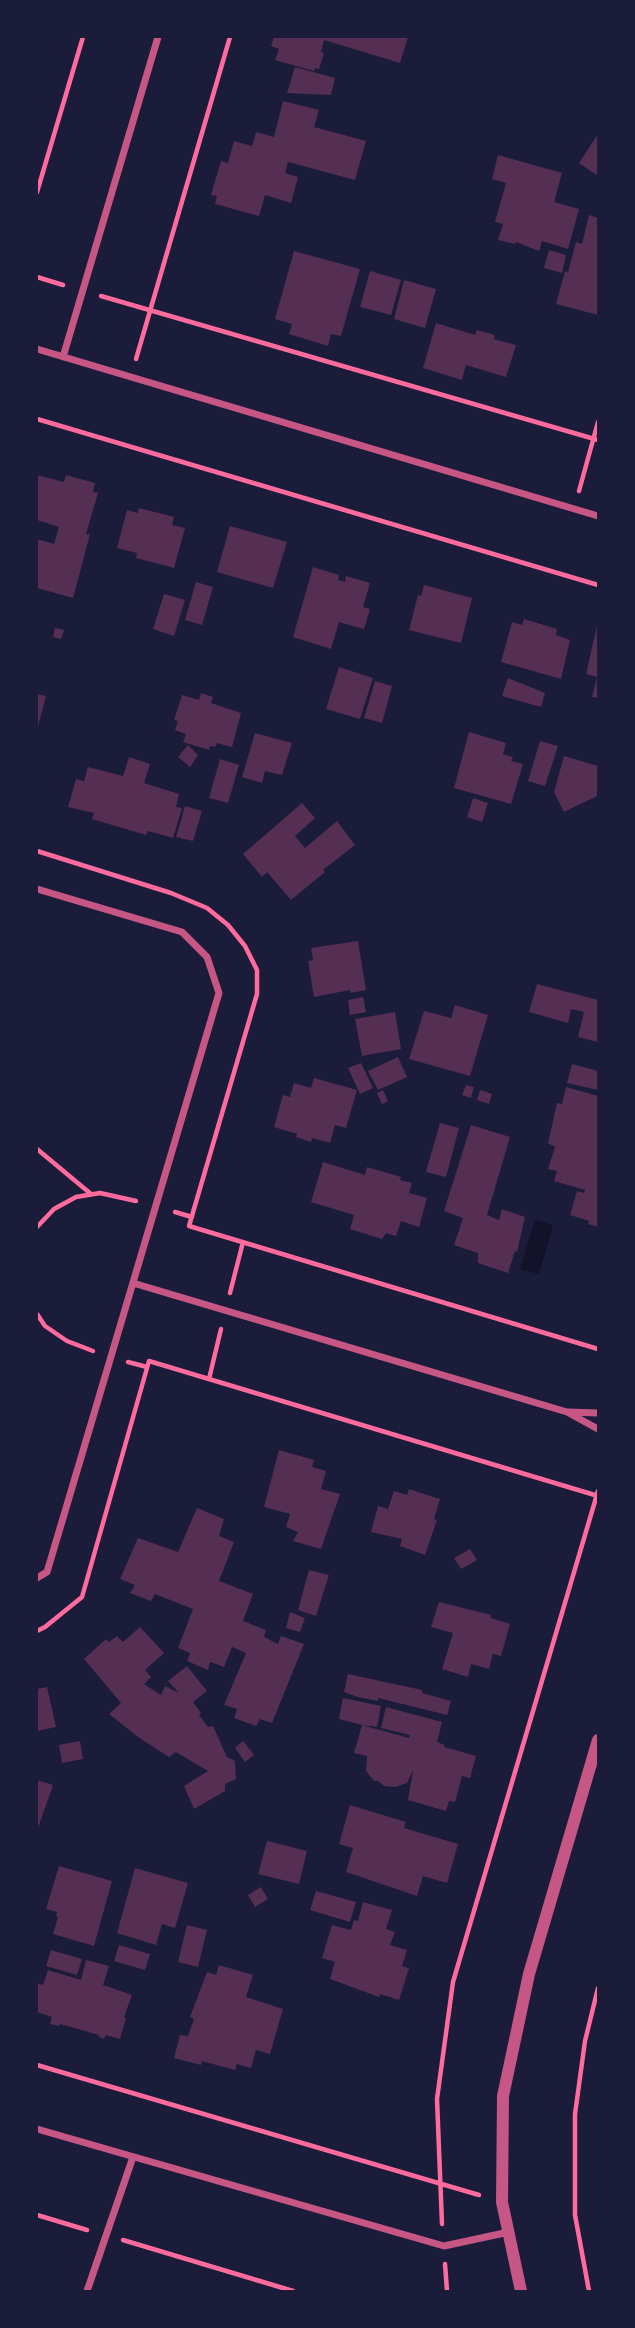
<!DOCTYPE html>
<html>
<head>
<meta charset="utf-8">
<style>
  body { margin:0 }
  #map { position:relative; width:635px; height:2328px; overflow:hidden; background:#1b1b3a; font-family:"Zilla Slab",serif }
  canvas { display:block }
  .frame { position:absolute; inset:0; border:38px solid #1b1b3a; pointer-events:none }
</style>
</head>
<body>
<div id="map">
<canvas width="635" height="2328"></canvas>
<div class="frame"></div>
</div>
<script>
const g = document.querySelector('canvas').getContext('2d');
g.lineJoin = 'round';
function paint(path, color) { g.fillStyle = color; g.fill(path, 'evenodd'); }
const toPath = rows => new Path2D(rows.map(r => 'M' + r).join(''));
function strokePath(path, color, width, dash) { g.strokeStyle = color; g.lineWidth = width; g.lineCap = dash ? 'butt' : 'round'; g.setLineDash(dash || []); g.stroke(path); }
paint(toPath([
  [535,1220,553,1225,539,1274,520,1269]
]), '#12122b');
paint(toPath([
  [274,37,408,37,400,63,324,40,321,52,324,53,319,69,315,68,314,71,275,60,279,49,271,46],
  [295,67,335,78,331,95,287,93],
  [283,101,319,110,314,127,366,141,355,180,288,162,285,173,298,177,291,203,265,195,259,216,215,204,217,196,211,195,221,161,228,163,234,141,252,146,256,132,274,137],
  [598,134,598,176,579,163],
  [498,155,562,173,554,202,579,209,568,249,542,241,539,251,516,242,515,244,498,240,503,224,495,222,506,183,492,179],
  [589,215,598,218,598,315,556,304,565,271,568,272,576,242,582,244],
  [549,250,566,255,562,273,544,268],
  [294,251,360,269,341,336,331,334,328,346,289,334,292,324,275,319],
  [370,271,401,280,391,315,360,307],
  [404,280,436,289,425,328,394,319],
  [436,323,475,335,477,330,495,335,494,339,516,345,506,377,466,365,462,380,423,368],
  [37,475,64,482,66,475,95,483,93,492,98,493,86,534,90,534,73,598,37,588,37,539,54,544,59,527,37,520],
  [139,508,174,517,172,525,185,528,174,568,136,558,137,553,117,548,127,510,138,513],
  [230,526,287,542,273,588,217,572],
  [313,567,339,575,338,580,345,582,346,576,370,583,363,607,370,609,364,629,339,622,331,649,293,637],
  [196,582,213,587,202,625,185,620],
  [424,585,472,598,461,643,409,630,418,595,421,596],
  [164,594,185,600,174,636,153,629],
  [524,619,557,629,556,635,570,640,561,679,501,662,512,622,522,625],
  [597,626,598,626,598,698,592,697,597,677,586,674],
  [55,628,64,630,61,639,53,637],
  [339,667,373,678,360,719,326,709],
  [508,678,545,693,541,707,502,696],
  [375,681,392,686,382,723,364,718],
  [201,693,213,697,211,703,241,713,232,747,217,743,215,747,210,746,209,750,183,742,186,734,175,730,178,721,174,720,182,695,199,700],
  [37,694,46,696,38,726,37,726],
  [469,732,506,743,503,754,513,757,511,761,523,764,511,804,454,788],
  [255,733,292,743,282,775,265,771,262,783,242,777],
  [540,741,558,746,545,786,528,781],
  [188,745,198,755,190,767,178,757],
  [564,756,598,766,598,793,597,796,564,812,554,792],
  [129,757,150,764,144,783,179,794,176,807,182,808,173,838,148,831,146,835,92,819,94,813,68,807,76,779,84,781,88,767,123,776],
  [220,759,239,765,228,803,209,798],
  [473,798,488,803,482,822,467,817],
  [302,803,315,818,295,836,305,848,337,821,355,845,323,870,325,872,291,900,267,872,262,877,243,854],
  [185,806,202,811,193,841,176,837],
  [358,941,366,990,351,993,350,990,314,997,308,961,313,960,311,948],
  [537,984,598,1000,598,1042,578,1037,584,1012,571,1009,568,1023,529,1012],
  [363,997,366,1012,350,1015,348,1000],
  [455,1005,488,1015,470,1076,409,1059,424,1011,451,1018],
  [395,1012,401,1049,362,1056,355,1019],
  [398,1057,407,1077,378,1090,368,1071],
  [361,1063,373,1088,360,1094,348,1068],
  [572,1064,598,1071,598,1090,567,1083],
  [314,1078,357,1090,346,1128,335,1125,330,1143,312,1138,311,1142,296,1137,297,1134,274,1127,283,1095,290,1097,294,1083,311,1088],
  [466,1085,474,1087,471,1098,462,1095],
  [566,1087,598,1096,598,1227,588,1224,589,1221,570,1215,577,1191,584,1193,585,1190,554,1181,557,1171,548,1169,555,1147,548,1143,557,1103,562,1104],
  [383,1090,388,1101,382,1104,377,1093],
  [480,1090,492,1094,489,1104,477,1100],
  [440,1123,459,1128,446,1177,426,1172],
  [471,1125,510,1137,487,1215,499,1220,502,1209,525,1217,517,1252,515,1251,508,1273,478,1263,478,1253,454,1245,463,1218,444,1211],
  [323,1162,365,1175,367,1167,401,1177,400,1180,412,1183,409,1193,427,1198,419,1227,401,1221,396,1236,386,1233,382,1239,350,1229,354,1215,311,1202],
  [279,1450,314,1460,312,1467,326,1471,321,1489,340,1494,321,1549,293,1541,298,1532,286,1527,290,1514,264,1507],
  [409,1489,440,1499,434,1519,437,1520,425,1555,400,1546,402,1539,371,1532,378,1506,388,1509,394,1491,407,1495],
  [197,1508,224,1519,219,1536,234,1542,219,1581,253,1594,243,1621,266,1630,264,1637,278,1644,281,1636,304,1644,272,1723,260,1719,256,1726,234,1718,237,1709,224,1705,246,1653,232,1647,224,1667,210,1662,208,1670,187,1661,190,1653,178,1648,193,1609,155,1594,151,1601,130,1593,135,1585,120,1579,138,1538,178,1552],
  [470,1549,477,1560,461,1569,454,1558],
  [309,1570,329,1575,316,1616,298,1610],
  [439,1602,491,1615,491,1618,510,1624,501,1656,493,1654,489,1669,471,1664,468,1677,442,1669,453,1633,431,1627],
  [290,1612,305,1618,300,1632,286,1628],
  [140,1627,164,1653,145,1670,151,1677,144,1684,161,1695,165,1686,179,1693,168,1681,187,1666,207,1691,193,1702,201,1713,199,1715,208,1727,213,1726,227,1757,235,1761,236,1779,225,1784,225,1791,194,1809,184,1786,208,1771,176,1752,169,1757,138,1737,109,1714,121,1703,84,1659,106,1639,109,1642,117,1636,123,1642],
  [348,1674,422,1690,422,1693,451,1701,447,1715,378,1698,378,1701,358,1697,344,1692],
  [47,1687,56,1727,37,1731,37,1689],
  [343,1698,381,1706,377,1727,362,1725,409,1738,410,1735,381,1728,386,1707,442,1722,437,1742,445,1745,444,1747,476,1756,470,1778,462,1776,455,1802,449,1801,446,1811,408,1800,413,1770,407,1783,396,1787,384,1786,378,1781,374,1781,366,1771,367,1756,354,1753,362,1725,339,1719],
  [80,1741,83,1759,62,1763,59,1745],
  [243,1741,254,1755,245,1762,235,1748],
  [37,1780,53,1785,37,1831],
  [350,1805,406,1822,404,1828,458,1844,447,1883,423,1876,417,1896,346,1872,353,1848,339,1844],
  [267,1841,307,1851,299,1884,258,1874],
  [59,1866,112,1881,94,1946,53,1934,58,1917,56,1916,57,1912,46,1909],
  [135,1868,188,1883,175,1928,162,1924,156,1945,117,1933],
  [261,1887,268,1899,255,1907,248,1895],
  [316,1891,356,1902,350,1922,310,1910],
  [363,1902,392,1910,386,1929,395,1932,390,1945,407,1950,402,1966,409,1968,399,2000,380,1994,379,1997,330,1979,335,1962,322,1958,332,1925,351,1930,354,1920,358,1921],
  [187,1925,207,1930,198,1967,178,1962],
  [119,1945,150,1954,145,1970,114,1961],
  [51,1950,82,1959,77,1975,46,1966],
  [86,1960,109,1966,103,1985,132,1995,124,2017,126,2018,120,2039,106,2035,104,2039,99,2037,99,2035,60,2024,59,2026,50,2024,52,2017,37,2012,37,1983,43,1985,48,1970,81,1980],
  [219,1965,253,1975,246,1997,283,2009,270,2054,256,2050,251,2068,237,2064,235,2070,202,2061,201,2065,174,2058,180,2035,188,2036,194,2019,190,2017,207,1972,216,1975]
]), '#542f53');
strokePath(toPath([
  [37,192,83,37],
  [37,277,63,285],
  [101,296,598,440],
  [136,359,230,37],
  [37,419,598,585],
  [579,491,598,422],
  [37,851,171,893,207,908,228,925,245,946,257,970,257,994,189,1226,598,1349],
  [37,1149,91,1194],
  [175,1212,192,1217],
  [37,1227,54,1209,76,1197,100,1193,136,1201],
  [230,1293,243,1242],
  [37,1314,45,1326,67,1341,93,1351],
  [128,1362,147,1367],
  [209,1379,221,1329],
  [37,1631,45,1627,82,1597,149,1361,598,1496],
  [37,2065,479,2195],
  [37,2215,87,2230],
  [442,2224,437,2099,453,1982,598,1491],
  [123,2240,293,2291],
  [445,2264,447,2291],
  [589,2291,575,2215,575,2114,585,2041,598,1988]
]), '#ff6b9d', 4.5);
strokePath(toPath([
  [37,349,598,516],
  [63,357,158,37],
  [37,889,182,932,207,957,219,993,47,1572,37,1578],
  [133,1283,567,1412,598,1429],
  [568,1412,598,1413],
  [37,2129,444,2246,509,2232],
  [87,2291,133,2157]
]), '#c65784', 7);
strokePath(toPath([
  [521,2291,502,2202,503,2096,529,1974,598,1740]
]), '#c65784', 12);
</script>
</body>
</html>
